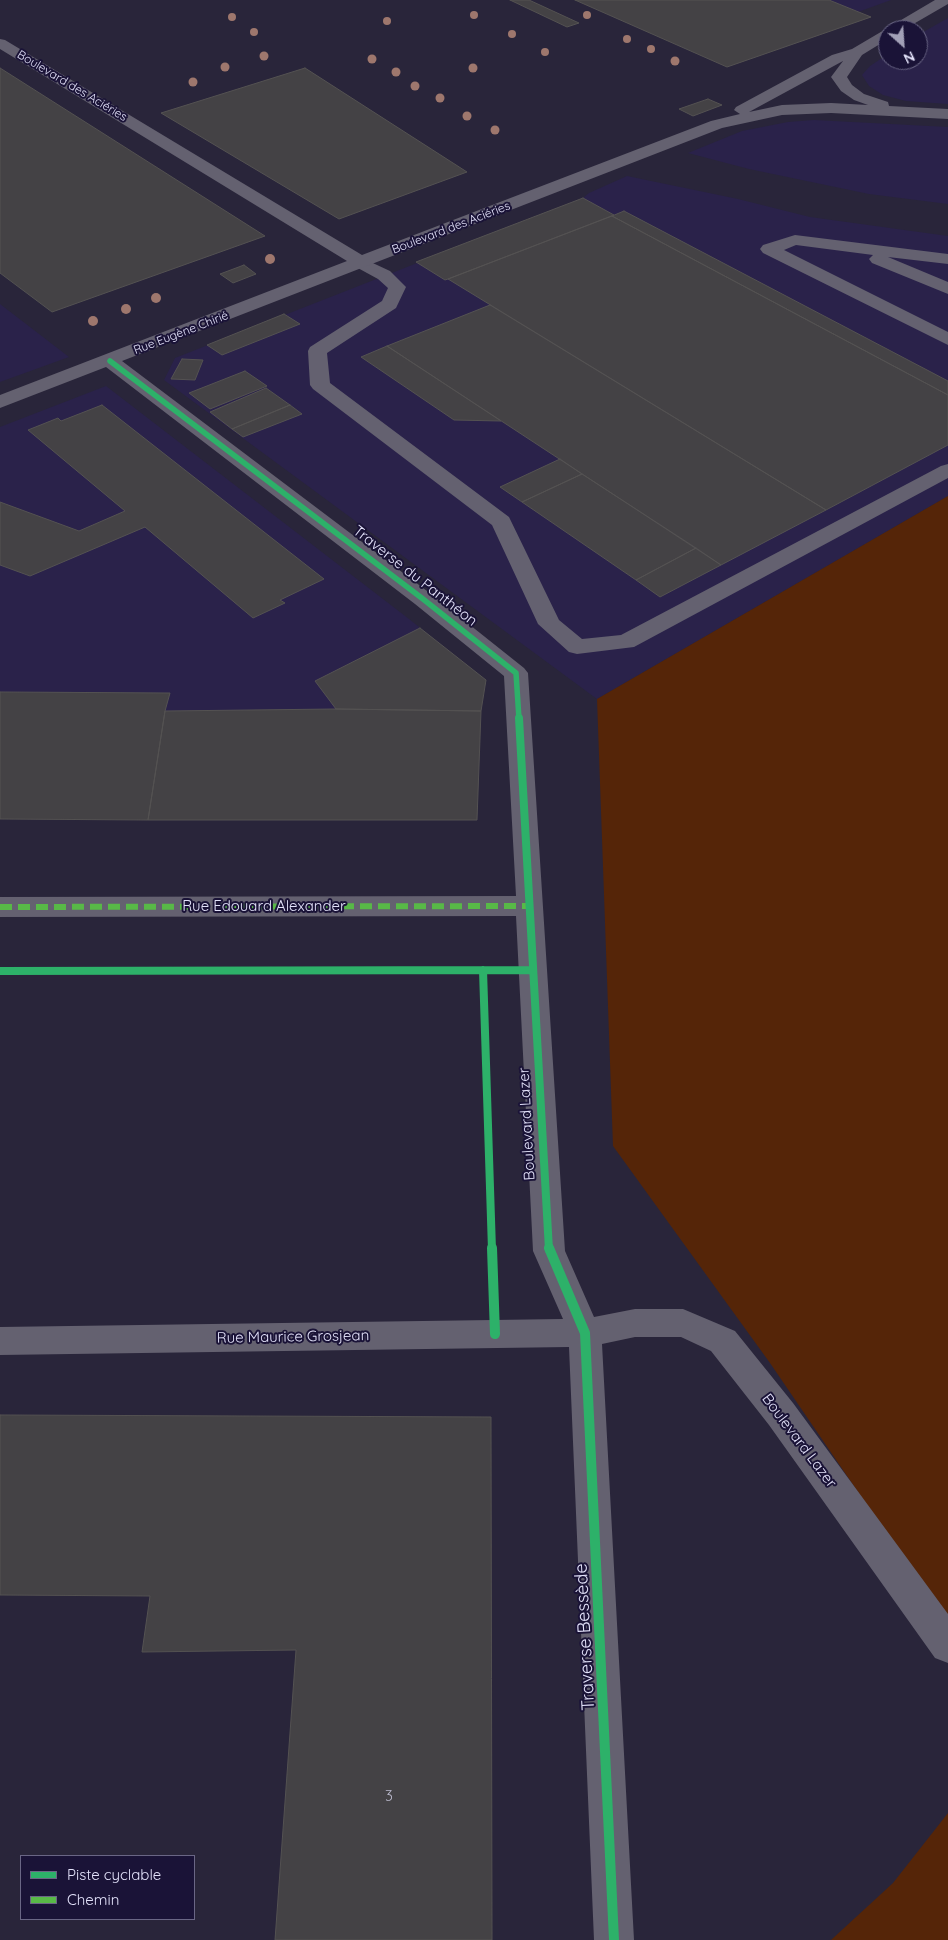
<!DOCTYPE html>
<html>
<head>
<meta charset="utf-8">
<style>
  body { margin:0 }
  #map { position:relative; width:948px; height:1940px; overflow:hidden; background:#29253a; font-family:Quicksand,sans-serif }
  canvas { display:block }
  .legend { position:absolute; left:20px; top:1855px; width:175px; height:65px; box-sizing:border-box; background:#1a1337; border:1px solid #6a6685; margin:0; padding:6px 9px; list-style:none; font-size:15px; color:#e3e2fa }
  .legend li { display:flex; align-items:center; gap:10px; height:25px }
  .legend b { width:25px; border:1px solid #6a6685 }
  .north { position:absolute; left:878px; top:20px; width:50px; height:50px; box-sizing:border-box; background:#1a1337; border:1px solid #6a6685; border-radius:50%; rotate:154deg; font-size:14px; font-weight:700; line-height:20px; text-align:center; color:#e3e2fa }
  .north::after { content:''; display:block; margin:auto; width:18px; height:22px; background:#a2a0b7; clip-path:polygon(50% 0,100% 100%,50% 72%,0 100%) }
</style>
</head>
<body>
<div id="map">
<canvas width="948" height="1940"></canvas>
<ul class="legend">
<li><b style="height:6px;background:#2db169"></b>Piste cyclable</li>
<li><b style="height:6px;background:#58b947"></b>Chemin</li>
</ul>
<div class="north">N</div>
</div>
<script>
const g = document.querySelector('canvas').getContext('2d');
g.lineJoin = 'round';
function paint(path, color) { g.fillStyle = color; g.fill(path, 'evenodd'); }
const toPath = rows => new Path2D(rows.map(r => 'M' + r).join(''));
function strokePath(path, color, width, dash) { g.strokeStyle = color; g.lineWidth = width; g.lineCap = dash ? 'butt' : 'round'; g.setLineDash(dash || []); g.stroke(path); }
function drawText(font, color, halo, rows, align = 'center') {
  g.font = font + ' Quicksand,sans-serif'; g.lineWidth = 4; g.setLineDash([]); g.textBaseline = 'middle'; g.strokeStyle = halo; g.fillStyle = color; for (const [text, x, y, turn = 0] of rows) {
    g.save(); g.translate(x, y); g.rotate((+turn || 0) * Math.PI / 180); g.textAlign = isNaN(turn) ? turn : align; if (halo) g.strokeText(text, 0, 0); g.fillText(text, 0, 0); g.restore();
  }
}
paint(toPath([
  [829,0,891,0,858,12],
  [948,18,948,104,906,101,883,95,869,86,862,75,870,66,888,54,888,60,918,60,918,35],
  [814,120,948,127,948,204,869,194,749,169,688,153,742,131,788,122],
  [627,176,738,199,810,217,948,236,948,496,597,699,164,380,175,358,583,198,589,193],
  [0,304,69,357,0,382],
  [106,386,409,619,486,680,481,711,477,820,0,818,0,427]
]), '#2a224a');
paint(toPath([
  [948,496,948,1624,770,1363,613,1146,597,699],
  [948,1813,948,1940,831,1940,893,1883]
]), '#552508');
const building = toPath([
  [510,0,529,0,579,23,567,27,510,0],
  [575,0,829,0,871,17,727,67,575,0],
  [0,68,265,236,52,312,0,273,0,68],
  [305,68,467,172,339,219,161,113,305,68],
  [708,99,722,105,693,116,679,109,708,99],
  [583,198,614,215,448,279,445,280,416,262,583,198],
  [624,211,948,381,948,395,612,216,624,211],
  [612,216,948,395,948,445,826,510,448,279,612,216],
  [244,265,256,274,233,283,220,274,244,265],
  [490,305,826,510,721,565,387,346,490,305],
  [284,314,300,324,222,355,207,345,284,314],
  [387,346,501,421,454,420,361,357,387,346],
  [182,359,203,360,195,380,171,379,182,359],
  [245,371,267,386,210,409,189,393,245,371],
  [266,388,290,405,232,429,210,412,266,388],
  [102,405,324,579,280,600,285,603,253,618,145,527,30,576,0,565,0,502,79,531,125,511,28,430,58,418,61,421,102,405],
  [290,405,302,414,243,437,232,429,290,405],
  [560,459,582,474,522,502,500,487,560,459],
  [582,474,696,548,636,580,522,502,582,474],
  [696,548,721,565,660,597,636,580,696,548],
  [420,628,486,680,481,711,336,709,315,681,420,628],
  [0,692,170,693,165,711,148,820,0,819,0,692],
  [336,709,481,711,477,820,148,820,165,711,336,709],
  [0,1415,491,1417,492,1940,275,1940,296,1650,142,1652,150,1596,0,1595,0,1415]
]);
paint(building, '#444245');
strokePath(building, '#545252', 1);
paint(toPath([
  [795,235,948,254,948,264,888,257,948,282,948,294,872,263,869,259,873,255,796,245,784,250,948,332,948,345,763,253,760,249,763,245,795,235],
  [362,258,390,271,406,287,396,308,327,353,330,383,509,517,559,620,582,639,621,635,941,466,948,464,948,478,634,647,577,654,569,652,538,624,492,525,313,389,310,385,308,351,310,347,382,301,388,288,378,279,356,267,353,263,356,259,362,258]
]), '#646170');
paint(toPath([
  [935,0,948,0,948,4,903,30,888,30,888,39,862,55,847,77,852,85,864,94,888,102,889,106,948,109,948,119,831,113,782,115,722,128,122,361,431,594,524,668,528,673,565,1251,594,1317,635,1309,683,1309,735,1331,793,1403,948,1614,948,1663,935,1658,769,1425,711,1351,681,1337,635,1337,602,1344,634,1940,594,1940,569,1347,0,1355,0,1327,563,1319,533,1251,516,916,0,917,0,897,516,896,504,676,415,604,106,367,0,408,0,395,347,261,0,49,0,39,5,40,362,255,711,121,740,114,734,110,736,107,832,55,852,49,935,0],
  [843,61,831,77,841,91,854,100,868,105,831,103,782,105,749,112,843,61]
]), '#646170');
strokePath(toPath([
  [0,907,528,906]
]), '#58b947', 6, [12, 6]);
strokePath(toPath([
  [110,361,423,599,516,673,519,719]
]), '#2db169', 5.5);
strokePath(toPath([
  [519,718,549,1250],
  [483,970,492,1250],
  [0,971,532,970]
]), '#2db169', 8);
strokePath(toPath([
  [492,1248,495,1334],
  [549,1248,585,1333,614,1940]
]), '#2db169', 10);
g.fillStyle = '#9e776d';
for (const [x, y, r] of [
  [474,15,4],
  [587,15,4],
  [232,17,4],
  [387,21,4],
  [254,32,4],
  [512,34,4],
  [627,39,4],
  [651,49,4],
  [545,52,4],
  [264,56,4.5],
  [372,59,4.5],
  [675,61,4.5],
  [225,67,4.5],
  [473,68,4.5],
  [396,72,4.5],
  [193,82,4.5],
  [415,86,4.5],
  [440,98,4.5],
  [467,116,4.5],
  [495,130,4.5],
  [270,259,5],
  [156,298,5],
  [126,309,5],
  [93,321,5]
]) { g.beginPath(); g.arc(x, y, r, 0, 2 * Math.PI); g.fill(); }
drawText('12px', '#e3e2fa', '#1a1337', [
  ["Boulevard des Aciéries",72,86,31],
  ["Boulevard des Aciéries",451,228,-21],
  ["Rue Eugène Chirié",181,333,-21]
]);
drawText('15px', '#e3e2fa', '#1a1337', [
  ["Traverse du Panthéon",415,576,38],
  ["Rue Edouard Alexander",264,906],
  ["Boulevard Lazer",527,1124,-93],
  ["Rue Maurice Grosjean",293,1337,-1],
  ["Boulevard Lazer",799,1441,53]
]);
drawText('15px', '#bbbacd', null, [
  ["3",389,1796]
]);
drawText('18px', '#e3e2fa', '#1a1337', [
  ["Traverse Bessède",585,1637,-93]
]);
</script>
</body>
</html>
